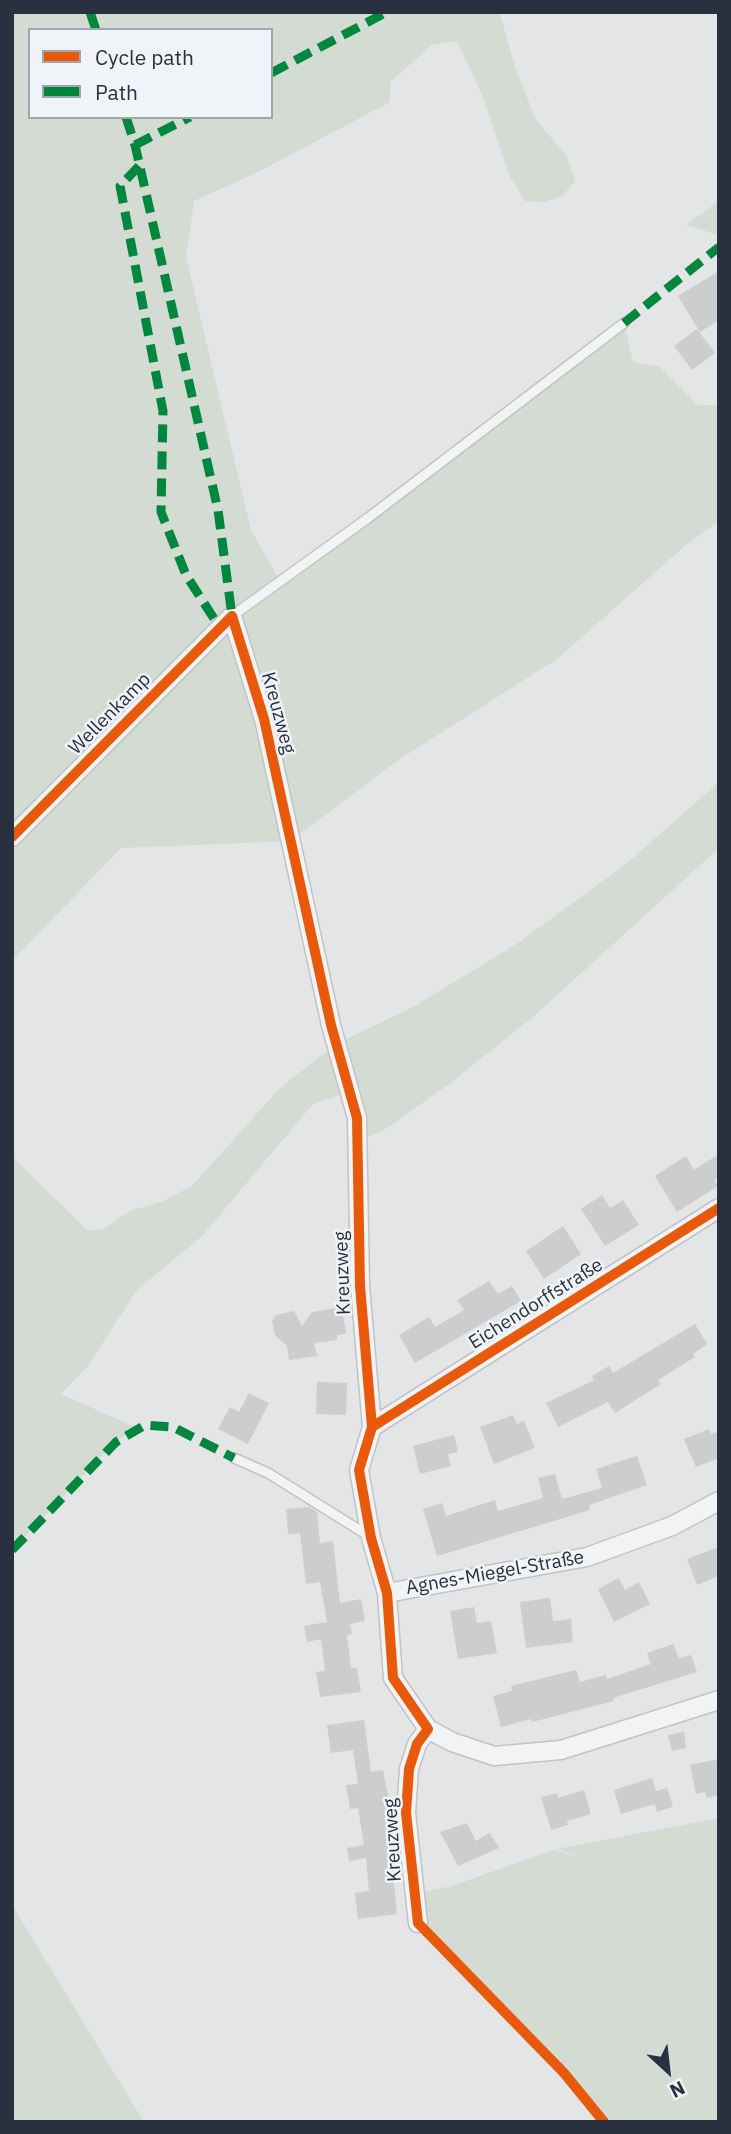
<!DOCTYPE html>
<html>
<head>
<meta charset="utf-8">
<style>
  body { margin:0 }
  #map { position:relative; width:731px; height:2134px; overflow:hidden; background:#e3e5e7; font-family:"IBM Plex Sans",sans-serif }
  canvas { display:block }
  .frame { position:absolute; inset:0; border:14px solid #293140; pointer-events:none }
  .legend { position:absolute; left:28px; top:28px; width:245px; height:91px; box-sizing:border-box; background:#f0f3f7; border:2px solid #a0a5ae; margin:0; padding:9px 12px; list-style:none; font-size:21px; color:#293140 }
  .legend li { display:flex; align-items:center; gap:14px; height:35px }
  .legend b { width:35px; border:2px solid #a0a5ae }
  .north { position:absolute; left:633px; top:2036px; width:70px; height:70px; -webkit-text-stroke:5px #f0f3f7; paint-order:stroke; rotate:153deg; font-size:19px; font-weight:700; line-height:28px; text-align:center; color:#293140 }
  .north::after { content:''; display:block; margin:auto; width:24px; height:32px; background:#293140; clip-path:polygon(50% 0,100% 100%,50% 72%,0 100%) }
</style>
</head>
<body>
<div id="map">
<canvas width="731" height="2134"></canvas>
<div class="frame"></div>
<ul class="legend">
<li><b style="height:9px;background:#e8590c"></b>Cycle path</li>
<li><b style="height:9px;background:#00873e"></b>Path</li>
</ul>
<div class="north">N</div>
</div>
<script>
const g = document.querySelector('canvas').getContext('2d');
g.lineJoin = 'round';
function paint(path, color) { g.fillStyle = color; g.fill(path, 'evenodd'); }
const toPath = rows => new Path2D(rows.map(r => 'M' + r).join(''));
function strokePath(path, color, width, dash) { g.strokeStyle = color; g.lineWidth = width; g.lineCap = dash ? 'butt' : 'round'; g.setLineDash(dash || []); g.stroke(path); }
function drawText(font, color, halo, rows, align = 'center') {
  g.font = font + ' "IBM Plex Sans",sans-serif'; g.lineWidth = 5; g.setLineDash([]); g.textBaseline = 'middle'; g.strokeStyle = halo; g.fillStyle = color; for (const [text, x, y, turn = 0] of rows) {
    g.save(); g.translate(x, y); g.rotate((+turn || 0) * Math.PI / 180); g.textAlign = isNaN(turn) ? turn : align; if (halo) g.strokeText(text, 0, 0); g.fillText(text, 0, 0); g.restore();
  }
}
paint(toPath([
  [12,12,503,12,500,14,515,67,535,118,567,157,575,181,562,196,544,202,525,201,510,177,483,97,457,41,432,45,390,82,390,102,260,171,194,201,186,257,251,530,280,581,624,323,633,362,659,366,698,405,719,405,719,521,687,544,557,659,397,761,291,841,121,848,12,961],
  [30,30,271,30,271,117,30,117],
  [719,201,719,235,686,225],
  [719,782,719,848,534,1016,449,1084,387,1128,357,1142,349,1092,313,1104,202,1236,137,1290,87,1367,61,1394,137,1428,115,1442,12,1550,12,1156,88,1231,105,1228,130,1211,163,1201,192,1186,280,1088,336,1044,415,1006,518,943,626,864],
  [719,1818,719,2122,603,2122,564,2073,418,1923,413,1894,452,1886,553,1850,580,1858,557,1849],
  [12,1905,144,2122,12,2122]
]), '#d3dbd3');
paint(toPath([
  [719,271,719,320,700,332,678,296],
  [697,329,715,353,692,370,674,346],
  [719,1154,719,1176,714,1180,718,1186,677,1212,655,1176,686,1156,694,1170],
  [602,1195,610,1208,623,1200,639,1225,605,1246,581,1209],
  [563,1226,581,1254,544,1279,526,1251],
  [489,1281,498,1294,512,1286,521,1301,415,1363,399,1335,429,1317,435,1327,464,1310,457,1300],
  [342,1307,346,1334,337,1335,337,1340,314,1343,317,1356,289,1360,287,1346,275,1335,272,1321,276,1315,294,1311,302,1326,312,1312],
  [695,1324,707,1344,693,1354,695,1357,658,1380,661,1384,615,1413,608,1402,558,1427,546,1403,594,1380,592,1376,609,1366,613,1373],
  [317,1382,347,1383,346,1415,316,1414],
  [249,1393,269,1403,248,1444,218,1429,230,1407,239,1412],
  [513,1415,517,1424,524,1421,535,1448,494,1464,480,1427],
  [709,1429,711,1434,719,1431,719,1458,696,1467,684,1439],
  [454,1435,458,1452,448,1454,451,1466,420,1474,413,1446],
  [637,1456,647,1485,589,1505,590,1510,437,1556,423,1509,442,1503,446,1516,495,1500,498,1511,543,1498,538,1478,555,1474,562,1499,602,1488,596,1469],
  [309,1507,317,1512,320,1543,333,1541,340,1603,361,1599,365,1621,350,1624,352,1634,347,1635,351,1668,357,1668,361,1692,320,1697,316,1672,325,1671,321,1639,307,1642,304,1626,327,1622,320,1582,306,1584,300,1533,288,1534,286,1509],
  [719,1547,719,1576,697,1585,687,1559],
  [619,1578,625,1590,639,1582,650,1604,614,1622,598,1589],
  [550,1598,553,1621,571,1619,573,1642,526,1648,520,1602],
  [474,1607,477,1623,491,1621,497,1653,458,1659,450,1611],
  [673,1644,679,1658,691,1655,697,1672,613,1698,614,1701,532,1722,531,1719,501,1727,493,1696,512,1691,511,1686,576,1670,580,1682,606,1675,607,1679,651,1664,647,1653],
  [364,1720,371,1772,383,1770,390,1805,386,1805,397,1914,358,1919,355,1893,369,1891,366,1858,349,1861,347,1848,364,1845,358,1808,350,1809,346,1785,358,1784,353,1750,331,1753,327,1725],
  [684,1732,686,1748,672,1751,668,1735],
  [719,1759,719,1795,707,1798,705,1792,696,1794,690,1765],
  [652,1778,656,1791,667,1788,673,1807,657,1812,655,1804,621,1814,614,1790],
  [584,1790,591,1814,567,1821,568,1825,551,1830,541,1797,557,1793,558,1798],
  [467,1823,476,1841,490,1833,499,1848,458,1866,440,1832]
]), '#cbcdcf');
const service = toPath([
  [232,616,368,518,624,323],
  [234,1458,268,1473,369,1536]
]);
const minor = toPath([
  [12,837,232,616,264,719,331,1025,357,1118,360,1286,372,1427,359,1470,371,1538,387,1593,393,1678,428,1729,452,1742,494,1756,561,1750,719,1700],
  [372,1427,719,1208],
  [387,1593,587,1557,672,1526,719,1501],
  [418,1923,406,1813,409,1769,417,1744,428,1729]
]);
strokePath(service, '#c1c3c5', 12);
strokePath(minor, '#c1c3c5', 21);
strokePath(service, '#f1f3f4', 9);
strokePath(minor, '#f1f3f4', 18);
strokePath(toPath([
  [90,12,96,30],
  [271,73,387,12],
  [126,117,135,145,218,510,232,616],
  [135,145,190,117],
  [139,166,120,186,163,411,161,512,186,575,220,628],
  [624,323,719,247],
  [12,1550,116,1442,145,1425,173,1427,234,1458]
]), '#00873e', 9, [18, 9]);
strokePath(toPath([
  [12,837,232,616,264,719,331,1025,357,1118,360,1286,372,1427,359,1470,371,1538,387,1593,393,1678,428,1729,417,1744,409,1769,406,1813,418,1923,564,2073,604,2122],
  [372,1427,719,1208]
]), '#e8590c', 10);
drawText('19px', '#293140', '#f0f3f7', [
  ["Kreuzweg",278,713,75],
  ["Wellenkamp",110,714,-45],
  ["Kreuzweg",343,1273,-92],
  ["Eichendorffstraße",536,1304,-32],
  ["Agnes-Miegel-Straße",495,1573,-10],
  ["Kreuzweg",393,1840,-93]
]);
</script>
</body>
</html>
